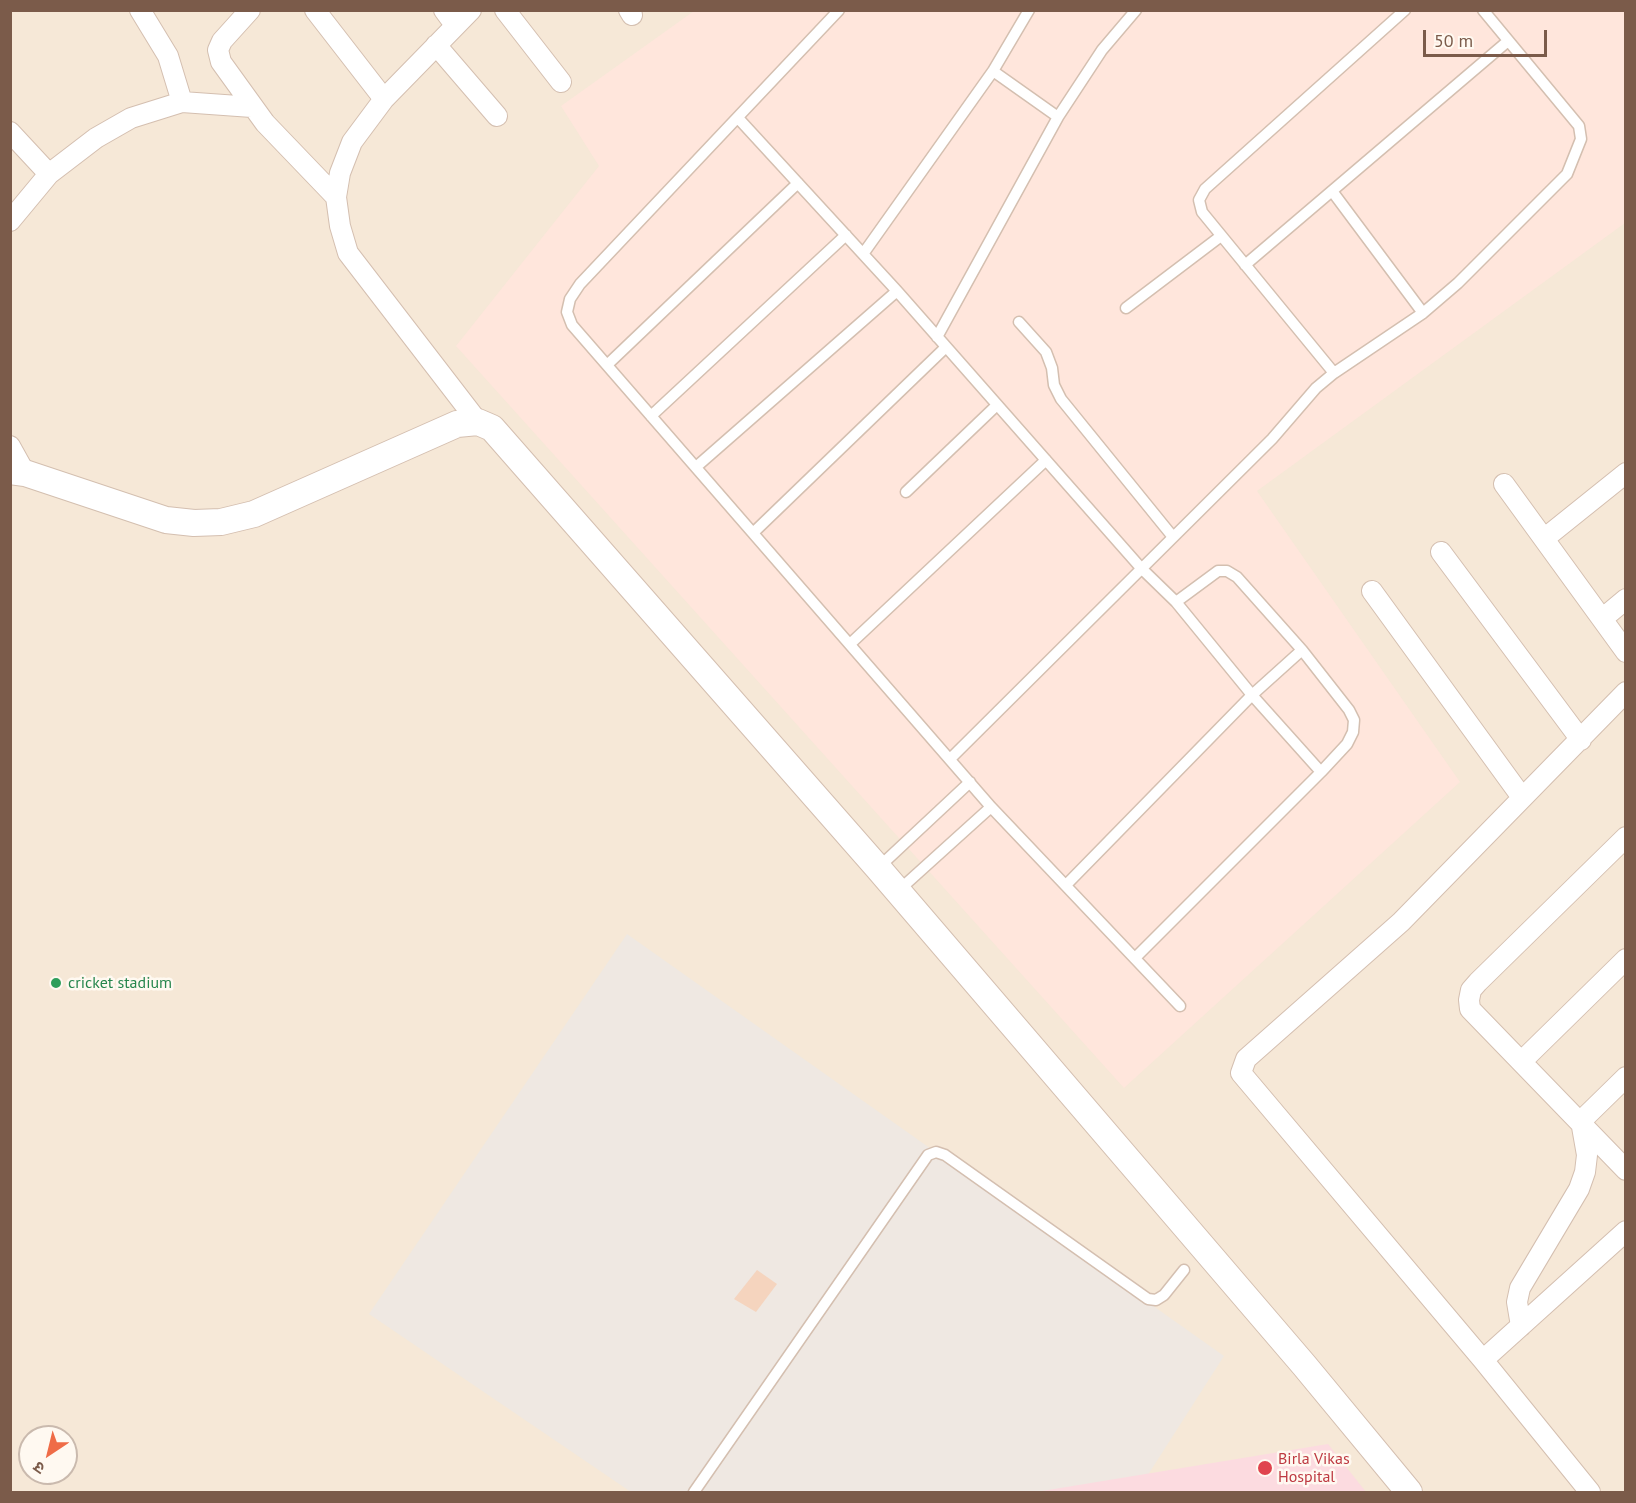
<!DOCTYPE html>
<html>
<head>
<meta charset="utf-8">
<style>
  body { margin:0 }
  #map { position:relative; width:1636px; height:1503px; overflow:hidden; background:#fef6e9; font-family:"PT Sans","Noto Sans Devanagari",sans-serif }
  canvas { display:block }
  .frame { position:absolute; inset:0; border:12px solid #7b5b4a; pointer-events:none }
  .north { position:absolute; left:18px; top:1425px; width:60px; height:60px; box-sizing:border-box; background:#fff9f1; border:2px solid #cabaae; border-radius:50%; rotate:215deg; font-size:16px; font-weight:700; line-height:24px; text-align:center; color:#7b5b4a }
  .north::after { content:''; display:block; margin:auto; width:21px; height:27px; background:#ef6c47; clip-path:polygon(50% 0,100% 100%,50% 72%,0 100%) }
  .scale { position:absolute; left:1423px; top:30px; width:124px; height:27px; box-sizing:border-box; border:3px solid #7b5b4a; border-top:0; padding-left:8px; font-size:18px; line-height:21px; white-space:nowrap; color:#7b5b4a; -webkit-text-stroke:4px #fff9f1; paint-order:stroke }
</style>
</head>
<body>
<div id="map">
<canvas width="1636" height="1503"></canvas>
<div class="frame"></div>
<div class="north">उ</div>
<div class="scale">50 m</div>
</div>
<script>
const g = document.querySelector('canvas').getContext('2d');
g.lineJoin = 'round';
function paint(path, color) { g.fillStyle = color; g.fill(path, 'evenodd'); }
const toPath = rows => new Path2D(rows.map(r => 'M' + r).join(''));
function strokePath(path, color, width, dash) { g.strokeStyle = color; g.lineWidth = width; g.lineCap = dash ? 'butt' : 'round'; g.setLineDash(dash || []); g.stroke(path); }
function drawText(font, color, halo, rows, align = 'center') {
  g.font = font + ' "PT Sans",sans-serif'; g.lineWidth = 5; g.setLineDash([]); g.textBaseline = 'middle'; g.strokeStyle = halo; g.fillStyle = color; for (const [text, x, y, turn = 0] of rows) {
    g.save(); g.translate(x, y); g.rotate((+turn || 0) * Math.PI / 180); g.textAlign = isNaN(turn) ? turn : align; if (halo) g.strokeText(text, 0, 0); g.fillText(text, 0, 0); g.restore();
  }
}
paint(toPath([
  [10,11,1625,11,1625,1492,11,1492],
  [30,1437,66,1437,66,1473,30,1473]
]), '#f6e8d7');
paint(toPath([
  [694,11,1625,11,1625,223,1257,491,1460,782,1124,1088,456,346,599,166,561,106]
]), '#ffe6dc');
paint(toPath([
  [627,934,1224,1356,1144,1481,1067,1492,631,1492,369,1314]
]), '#efe8e2');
paint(toPath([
  [1328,1444,1366,1492,1036,1492]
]), '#fcdbe0');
paint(toPath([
  [757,1270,777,1284,756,1312,734,1299]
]), '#f5d4be');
const service = toPath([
  [839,10,580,284,570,299,567,312,572,325,991,807,1180,1006],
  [993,71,1058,117],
  [738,118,897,291,1141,568,1176,602,1252,695,1321,772],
  [1332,191,1423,313],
  [863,254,993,71,1029,10],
  [1245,265,1508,41],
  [1126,308,1221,236],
  [1019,322,1046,352,1052,368,1054,385,1061,399,1173,537],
  [937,337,1058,117,1102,50,1136,10],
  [607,365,798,183],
  [1334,373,1202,212,1199,200,1205,189,1405,10],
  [651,416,846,235],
  [696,467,897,291],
  [906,492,997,405],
  [753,533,946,347],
  [850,644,1046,460],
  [950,759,1272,439,1316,388,1334,373,1423,313,1458,283,1567,174,1581,139,1579,126,1483,10],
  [878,868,970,782],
  [1066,885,1252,695,1302,650],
  [898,891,991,807],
  [1135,958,1321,772,1347,744,1353,732,1354,720,1349,710,1302,650,1237,577,1227,571,1218,571,1176,602],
  [694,1492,928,1155,936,1152,945,1155,1148,1299,1156,1300,1164,1295,1184,1270]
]);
const minor = toPath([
  [140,10,168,56,182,102],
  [250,10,222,41,218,50,221,62,265,123,336,197],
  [315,10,384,99],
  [444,10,455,25],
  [471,10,384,99,352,142,340,173,336,197,340,226,348,253,478,422],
  [505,10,561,82],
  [629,10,632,15],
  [436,45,497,116],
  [10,132,49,174],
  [10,221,49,174,96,138,131,118,182,102,252,107],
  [10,446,25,473],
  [1504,484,1626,652],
  [1545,538,1626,473],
  [1441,552,1581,740],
  [1372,591,1521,796],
  [1602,619,1626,599],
  [1626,837,1478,982,1471,990,1469,1000,1470,1009,1626,1170],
  [1522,1061,1626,959],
  [1521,1326,1517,1302,1520,1288,1579,1189,1585,1172,1587,1155,1581,1121,1626,1077],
  [1483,1360,1626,1231],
  [1590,1492,1483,1360,1241,1073,1246,1059,1401,922,1626,692]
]);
const tertiary = toPath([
  [10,471,25,473,166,520,194,523,221,522,254,514,457,424,478,422,492,428,878,868,1304,1365,1409,1492]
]);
strokePath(service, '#d4bfb0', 13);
strokePath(minor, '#d4bfb0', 22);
strokePath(tertiary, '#d4bfb0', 28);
strokePath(service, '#fff', 10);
strokePath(minor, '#fff', 20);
strokePath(tertiary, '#fff', 26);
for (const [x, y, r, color] of [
  [56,983,6,"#2e9e5b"],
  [1265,1468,8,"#e0444e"]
]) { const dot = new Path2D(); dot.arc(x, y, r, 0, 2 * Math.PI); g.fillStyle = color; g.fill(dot); strokePath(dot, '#fff9f1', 2); }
drawText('16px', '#27864d', '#fff9f1', [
  ["cricket stadium",68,983]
], 'left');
drawText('16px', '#be3a42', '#fff9f1', [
  ["Birla Vikas",1278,1459],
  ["Hospital",1278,1477]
], 'left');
</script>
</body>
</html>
